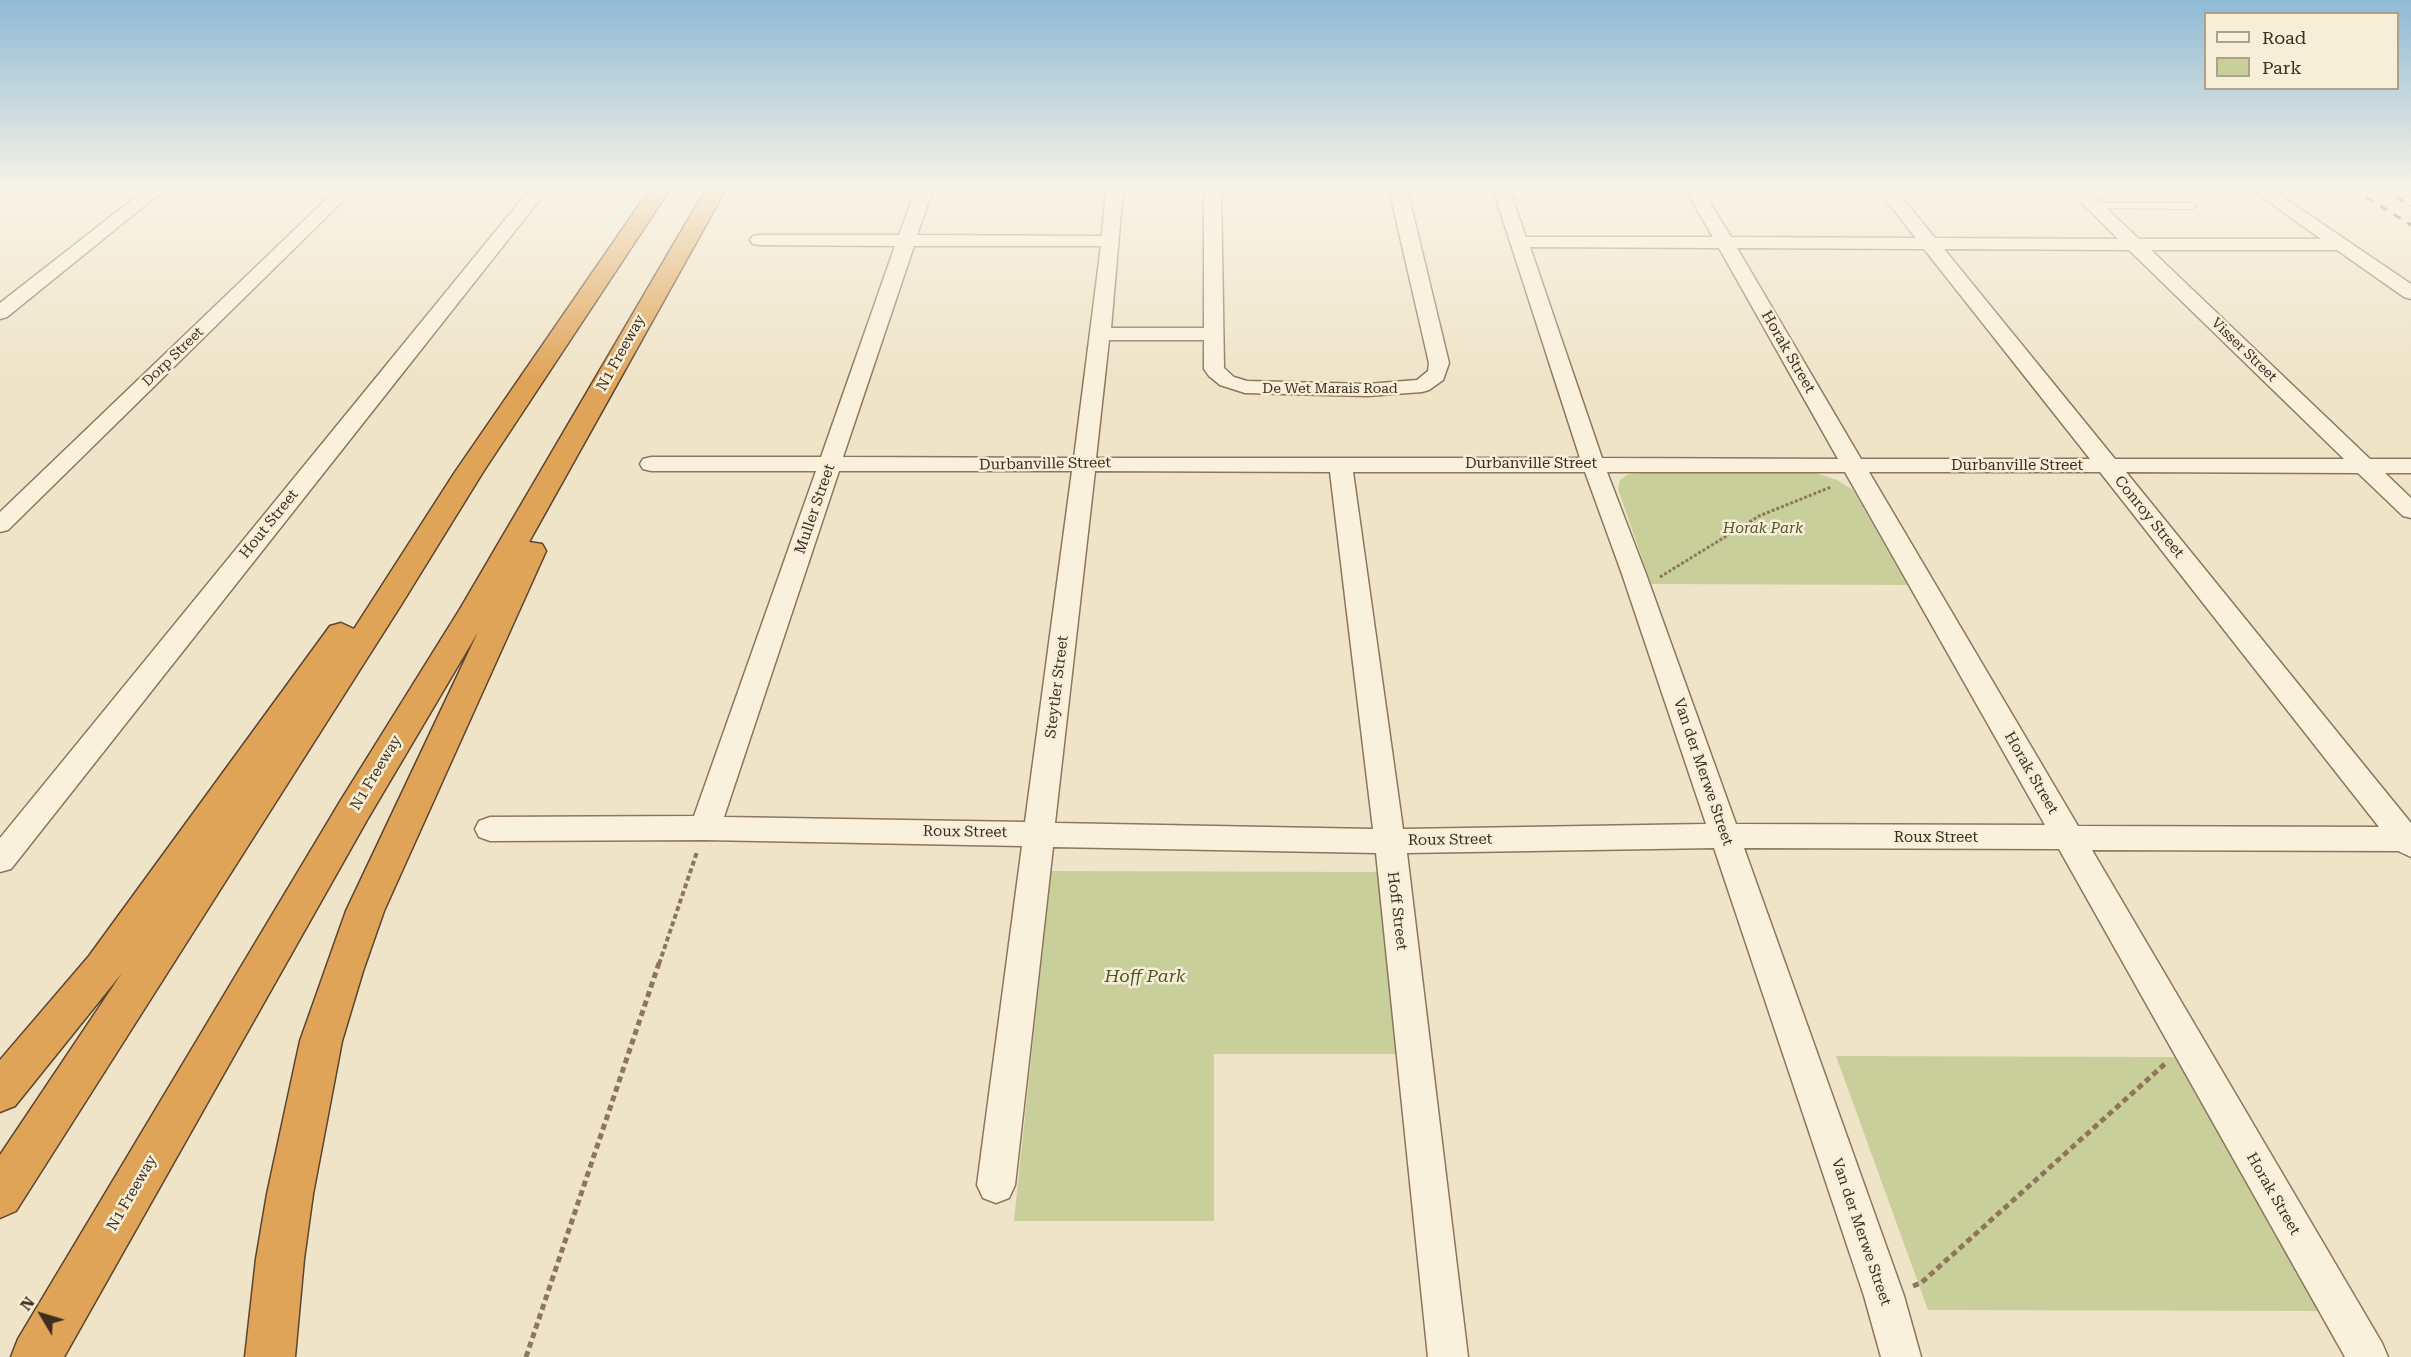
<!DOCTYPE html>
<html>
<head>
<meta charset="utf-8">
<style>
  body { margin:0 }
  #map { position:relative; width:2411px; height:1357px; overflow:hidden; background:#f0e4c8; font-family:"Roboto Serif",serif }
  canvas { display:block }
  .legend { position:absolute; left:2204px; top:12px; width:195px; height:78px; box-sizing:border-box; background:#f7eed8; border:2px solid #ada18e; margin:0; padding:8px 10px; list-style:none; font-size:18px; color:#3d2e20 }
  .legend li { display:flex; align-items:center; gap:12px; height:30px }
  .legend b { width:30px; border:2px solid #ada18e }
  .north { position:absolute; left:12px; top:1285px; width:60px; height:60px; -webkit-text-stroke:4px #f7eed8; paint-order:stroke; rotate:308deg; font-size:16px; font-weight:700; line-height:24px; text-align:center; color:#3d2e20 }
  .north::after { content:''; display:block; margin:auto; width:21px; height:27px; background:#3d2e20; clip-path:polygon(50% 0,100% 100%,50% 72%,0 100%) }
</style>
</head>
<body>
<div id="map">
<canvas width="2411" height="1357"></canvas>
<ul class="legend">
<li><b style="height:8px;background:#faf1dc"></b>Road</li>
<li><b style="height:16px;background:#c9cf9b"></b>Park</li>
</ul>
<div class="north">N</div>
</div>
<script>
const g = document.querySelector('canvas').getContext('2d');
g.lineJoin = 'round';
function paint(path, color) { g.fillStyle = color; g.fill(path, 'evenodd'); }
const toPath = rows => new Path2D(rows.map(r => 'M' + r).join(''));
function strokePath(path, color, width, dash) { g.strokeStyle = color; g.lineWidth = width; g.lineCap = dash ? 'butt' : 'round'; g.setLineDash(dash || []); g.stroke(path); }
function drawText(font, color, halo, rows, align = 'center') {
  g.font = font + ' "Roboto Serif",serif'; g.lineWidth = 5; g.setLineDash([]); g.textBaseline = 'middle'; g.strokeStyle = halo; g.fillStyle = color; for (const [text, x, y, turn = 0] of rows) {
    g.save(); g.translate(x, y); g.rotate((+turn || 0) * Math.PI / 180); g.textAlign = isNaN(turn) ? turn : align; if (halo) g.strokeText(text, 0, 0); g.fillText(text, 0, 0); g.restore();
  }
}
paint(toPath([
  [1641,473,1816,473,1837,480,1853,490,1907,585,1651,584,1618,489,1620,480,1627,475],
  [1051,871,1378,872,1398,1054,1214,1054,1214,1221,1014,1221],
  [1836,1056,2179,1057,2326,1311,1928,1310]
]), '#c9cf9b');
const service = toPath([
  [2091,203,2192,203,2196,206,2192,209,2094,208,2090,205,2091,203]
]);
const minor = toPath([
  [146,189,165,189,7,317,0,319,0,303,146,189],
  [337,189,355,189,8,530,0,532,0,512,337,189],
  [530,189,548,189,11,869,0,872,0,838,530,189],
  [916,189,933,189,917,235,1102,236,1106,189,1123,189,1111,328,1204,328,1204,189,1221,189,1224,368,1234,377,1247,381,1368,384,1417,380,1428,371,1429,363,1389,189,1407,189,1449,363,1443,380,1429,390,1422,392,1368,396,1245,393,1220,385,1209,376,1204,369,1204,340,1109,340,1096,458,1580,458,1493,189,1509,189,1526,237,1713,237,1685,189,1702,189,1731,237,1916,238,1877,189,1895,189,1935,238,2118,239,2068,189,2086,189,2139,239,2321,239,2251,189,2271,189,2411,284,2411,299,2404,297,2337,250,2151,250,2370,459,2411,459,2411,473,2385,473,2411,498,2411,518,2403,516,2358,473,2126,472,2411,823,2411,857,2398,851,2092,850,2382,1343,2388,1357,2345,1357,2059,849,1744,848,1904,1296,1921,1357,1881,1357,1864,1296,1714,848,1407,853,1468,1357,1428,1357,1376,853,1053,847,1015,1185,1009,1198,996,1203,983,1198,977,1185,1022,846,705,840,490,841,479,837,475,829,479,821,490,817,694,816,816,471,651,471,643,469,640,464,643,459,651,457,821,457,895,246,759,245,753,244,750,240,753,236,759,235,899,235,916,189],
  [914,246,1101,246,1074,458,843,457,914,246],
  [1530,247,1719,248,1838,459,1602,458,1530,247],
  [1737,248,1924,249,2090,459,1861,459,1737,248],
  [1944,249,2129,250,2344,459,2115,459,1944,249],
  [839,471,1072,471,1025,822,724,817,839,471],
  [1095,471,1330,472,1373,829,1055,823,1095,471],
  [1353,472,1585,472,1622,574,1706,824,1403,829,1353,472],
  [1607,472,1845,472,2045,825,1736,824,1646,574,1607,472],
  [1869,472,2100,472,2379,827,2078,826,1869,472]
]);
const motorway = toPath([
  [650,189,670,189,483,472,401,605,16,1211,0,1218,0,1155,122,973,15,1106,0,1112,0,1060,89,956,330,626,341,623,354,629,455,472,650,189],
  [706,189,726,189,529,542,542,544,546,551,384,911,363,971,342,1041,313,1194,304,1259,295,1357,245,1357,256,1259,267,1194,300,1041,346,911,478,632,367,820,64,1357,11,1357,18,1339,341,800,460,609,706,189]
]);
strokePath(service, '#8d765c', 2);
strokePath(minor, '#8d765c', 3);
strokePath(motorway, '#5b4430', 3);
strokePath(toPath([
  [2362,190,2378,190],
  [1660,577,1759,516,1831,487]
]), '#8d765c', 3, [3, 2]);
strokePath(toPath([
  [659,964,697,852]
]), '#8d765c', 4, [5, 3]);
strokePath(toPath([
  [1913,1286,1921,1283,2166,1063],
  [526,1357,659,963]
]), '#8d765c', 5, [6, 4]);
paint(service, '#faf1dc');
paint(minor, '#faf1dc');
paint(motorway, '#e0a458');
strokePath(toPath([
  [2353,189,2411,225],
  [2383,189,2411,206]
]), '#3d2e20', 3, [8, 8]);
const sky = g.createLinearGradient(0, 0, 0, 379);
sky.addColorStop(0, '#8fbad6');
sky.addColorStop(0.5, '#f8f3e6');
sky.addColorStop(1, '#f8f3e600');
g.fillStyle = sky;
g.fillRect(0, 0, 2411, 379);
drawText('14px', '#3d2e20', '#f7eed8', [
  ["Visser Street",2244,350,44],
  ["Dorp Street",173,357,-44],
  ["De Wet Marais Road",1330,389]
]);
drawText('15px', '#3d2e20', '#f7eed8', [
  ["Horak Street",1788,352,60],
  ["N1 Freeway",621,353,-61],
  ["Durbanville Street",1045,464,-1],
  ["Durbanville Street",1531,464],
  ["Durbanville Street",2017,466],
  ["Muller Street",815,509,-71],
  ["Conroy Street",2149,517,51],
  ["Hout Street",269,524,-51],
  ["Steytler Street",1057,687,-83],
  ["Van der Merwe Street",1703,772,71],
  ["N1 Freeway",376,773,-59],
  ["Horak Street",2031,773,60],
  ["Roux Street",965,832,1],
  ["Roux Street",1936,838],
  ["Roux Street",1450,840,-1],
  ["Hoff Street",1397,911,83],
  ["N1 Freeway",132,1193,-60],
  ["Horak Street",2273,1194,60],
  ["Van der Merwe Street",1861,1232,71]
]);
drawText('italic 15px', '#4d5a26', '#f7eed8', [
  ["Horak Park",1763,529]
]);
drawText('italic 18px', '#4d5a26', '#f7eed8', [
  ["Hoff Park",1145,977]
]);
</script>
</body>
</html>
